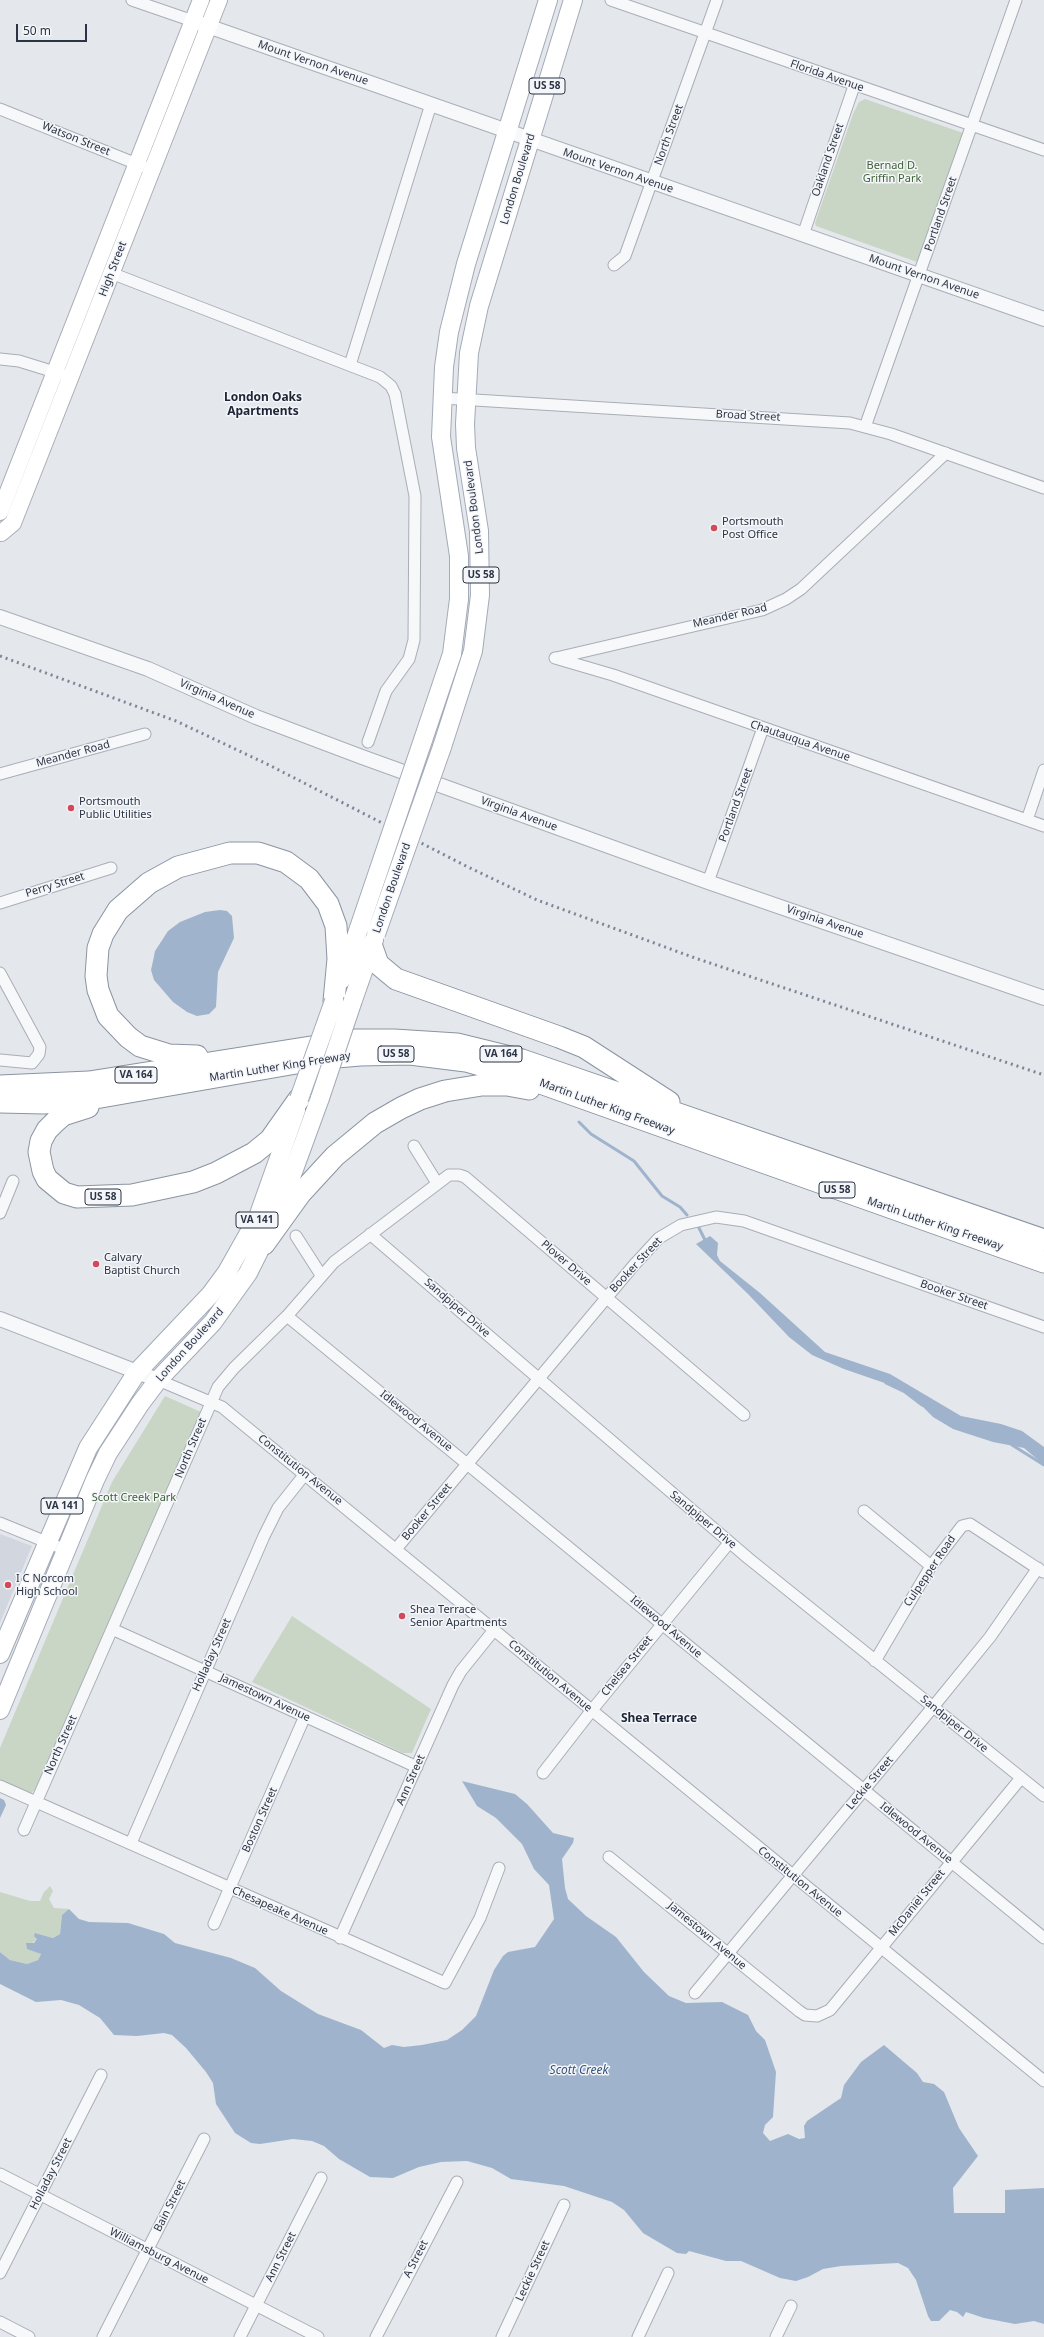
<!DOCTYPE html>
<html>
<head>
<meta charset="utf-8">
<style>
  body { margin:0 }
  #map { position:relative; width:1044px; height:2337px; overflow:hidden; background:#e4e7ec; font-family:"Noto Sans",sans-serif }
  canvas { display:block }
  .scale { position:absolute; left:16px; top:24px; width:71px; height:18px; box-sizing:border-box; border:2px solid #2b3445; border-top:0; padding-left:5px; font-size:12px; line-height:14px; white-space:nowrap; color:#2b3445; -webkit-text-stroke:3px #f4f6f9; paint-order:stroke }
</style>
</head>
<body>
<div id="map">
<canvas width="1044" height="2337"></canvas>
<div class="scale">50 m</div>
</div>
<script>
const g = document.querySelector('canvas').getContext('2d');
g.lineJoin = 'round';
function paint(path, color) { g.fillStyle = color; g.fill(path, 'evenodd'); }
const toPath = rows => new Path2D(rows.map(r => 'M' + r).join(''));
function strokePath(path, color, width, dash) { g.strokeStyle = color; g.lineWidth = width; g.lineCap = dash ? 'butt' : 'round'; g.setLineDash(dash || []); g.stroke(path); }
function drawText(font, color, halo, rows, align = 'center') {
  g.font = font + ' "Noto Sans",sans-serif'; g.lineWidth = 3; g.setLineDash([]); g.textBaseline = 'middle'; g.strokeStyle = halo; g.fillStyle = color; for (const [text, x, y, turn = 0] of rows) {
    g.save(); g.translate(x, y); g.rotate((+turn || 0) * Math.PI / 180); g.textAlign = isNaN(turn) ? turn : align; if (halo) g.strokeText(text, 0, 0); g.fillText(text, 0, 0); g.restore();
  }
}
paint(toPath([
  [0,1534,32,1546,0,1623]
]), '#d2d6de');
paint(toPath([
  [865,99,966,134,920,263,816,226,815,223,853,114,859,102],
  [165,1396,201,1412,35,1790,28,1795,0,1782,0,1748,112,1482],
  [292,1616,431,1709,412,1753,403,1753,252,1682],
  [50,1886,53,1891,49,1899,54,1908,69,1909,62,1915,60,1934,53,1938,35,1933,37,1939,27,1948,41,1954,38,1960,27,1964,10,1960,0,1952,0,1892,30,1901,40,1901,44,1892]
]), '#c9d6c5');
paint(toPath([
  [220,910,227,911,232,916,234,938,218,972,216,1007,209,1014,197,1016,187,1012,173,1002,154,980,151,970,153,961,155,951,168,931,180,922,205,912],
  [710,1236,718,1243,717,1255,720,1261,760,1293,825,1352,890,1374,961,1416,1001,1424,1022,1431,1044,1447,1044,1465,1024,1448,993,1442,953,1429,933,1417,914,1398,899,1388,844,1369,812,1355,789,1337,748,1294,696,1244],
  [462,1781,515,1794,527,1804,553,1833,574,1838,573,1843,562,1859,565,1888,568,1899,586,1916,616,1937,644,1972,669,1996,686,2003,722,2002,748,2015,756,2031,765,2040,776,2072,773,2117,765,2125,763,2133,770,2141,788,2134,799,2139,805,2138,804,2126,807,2121,841,2098,844,2085,861,2062,884,2045,917,2073,923,2082,934,2084,944,2092,959,2128,978,2156,953,2188,954,2213,1005,2213,1005,2190,1044,2188,1044,2324,1034,2321,1015,2324,984,2318,966,2312,963,2317,957,2312,950,2310,939,2321,931,2321,928,2316,916,2280,908,2268,898,2263,841,2266,823,2269,808,2277,796,2281,780,2278,741,2261,726,2261,689,2251,686,2254,677,2253,643,2233,624,2210,612,2202,564,2186,511,2179,492,2168,467,2161,441,2162,419,2167,393,2178,370,2177,339,2159,324,2146,312,2141,293,2139,260,2144,251,2143,235,2133,216,2104,213,2083,206,2072,186,2048,172,2035,164,2033,137,2036,114,2035,100,2018,79,2005,61,2000,36,2002,0,1984,0,1952,10,1960,27,1964,38,1960,41,1954,27,1949,26,1943,34,1943,37,1939,34,1936,35,1933,53,1938,60,1934,62,1915,69,1909,79,1919,89,1922,128,1923,164,1934,175,1943,231,1958,255,1968,281,1991,318,2014,361,2030,384,2048,392,2045,404,2047,422,2045,447,2040,462,2030,476,2016,494,1970,503,1956,508,1952,535,1947,554,1919,549,1885,534,1869,522,1844,496,1818,477,1806],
  [0,1798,4,1800,6,1805,0,1818]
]), '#9fb4cc');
strokePath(toPath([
  [579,1122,591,1134,634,1161,662,1196,680,1207,687,1215],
  [699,1228,706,1242],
  [886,1383,905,1392,922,1405],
  [1012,1445,1044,1465]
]), '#9fb4cc', 3);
const minor = toPath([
  [132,0,193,21],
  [611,0,1044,150],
  [0,109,152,170],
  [803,235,854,86],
  [614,265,625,256,717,0],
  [111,273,380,377,391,386,395,394,415,496,414,640,409,659,386,691,368,742],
  [0,359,19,361,61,374],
  [350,365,431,104],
  [442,398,850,423,891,434,1044,488],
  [865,427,1016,0],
  [555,658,613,675,1044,826],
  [556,658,762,610,786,599,801,589,946,453],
  [0,774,145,734],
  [1027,820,1044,770],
  [708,882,763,728],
  [0,903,111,868],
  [0,973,40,1047,39,1054,32,1063,0,1060],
  [414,1146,437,1183],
  [0,1213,13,1181],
  [370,1234,748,1558,1044,1796],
  [296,1236,321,1275],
  [287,1316,1044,1938],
  [158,1380,222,1407,1044,2081],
  [864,1511,931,1566],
  [0,1523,66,1550],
  [396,1549,634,1265,659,1238,681,1225,716,1217,744,1221,1044,1327],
  [112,1629,417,1767],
  [875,1661,931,1566,962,1526,970,1524,1043,1572],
  [543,1773,592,1710,729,1543],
  [0,1786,445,1983,480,1918,499,1868],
  [24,1830,218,1387,234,1368,287,1316,334,1262,449,1175,459,1175,465,1177,744,1415],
  [131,1843,264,1536,278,1508,305,1474],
  [609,1857,799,2011,805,2015,817,2016,830,2010,1021,1778],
  [214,1924,305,1716],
  [340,1938,453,1685,461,1671,494,1630],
  [695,1993,933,1707,990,1637,1038,1568],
  [0,2174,318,2337],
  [0,2273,101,2075],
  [0,2322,29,2337],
  [103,2337,204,2139],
  [240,2337,321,2178],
  [376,2337,457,2182],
  [502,2337,564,2205],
  [638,2337,668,2273],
  [776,2337,791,2306]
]);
const tertiary = toPath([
  [199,23,1044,319],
  [0,617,148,669,256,717,362,757,708,882,1044,998],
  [0,1319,158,1380]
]);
const secondary = toPath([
  [0,512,201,0],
  [1,533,13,523,219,0]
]);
const primary = toPath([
  [423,740,452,654,459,599,459,556,441,437,444,367,449,332,466,264,548,0],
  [442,747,473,651,480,595,479,531,466,448,465,424,469,353,479,306,573,0],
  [341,980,359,928],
  [353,1000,374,940],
  [0,1654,88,1448,137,1372,210,1295,227,1272,258,1217,296,1110],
  [0,1710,95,1480,108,1453,140,1404,158,1380,213,1322,248,1273,278,1213,320,1098]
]);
const motorway = toPath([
  [372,947,378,964,396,979,559,1037,584,1047,669,1102],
  [197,1056,169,1055,140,1046,128,1037,108,1016,98,990,96,976,98,948,103,934,118,910,149,883,178,867,230,853,258,853,286,862,309,879,328,904,336,926,338,959,334,1001],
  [0,1086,89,1082,355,1040,394,1040,457,1044,522,1060,1044,1240],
  [0,1102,44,1103,101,1097,325,1058,360,1055,410,1054,466,1061,532,1080,1044,1262],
  [88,1107,63,1115,55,1122,47,1130,41,1141,39,1152,43,1171,47,1179,64,1193,77,1197,132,1195,193,1182,216,1173,254,1153,270,1140,299,1099],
  [264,1244,300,1194,335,1156,375,1123,401,1108,420,1099,445,1091,482,1085,507,1085,529,1089]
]);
strokePath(minor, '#a9aeb7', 13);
strokePath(tertiary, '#a9aeb7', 16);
strokePath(secondary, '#a9aeb7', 18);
strokePath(primary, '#a3abb8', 20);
strokePath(motorway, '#8b94a3', 23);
strokePath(minor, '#f7f8fa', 11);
strokePath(tertiary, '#f7f8fa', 14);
strokePath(secondary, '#fff', 16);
strokePath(primary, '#fff', 18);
strokePath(motorway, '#fff', 21);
strokePath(toPath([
  [0,656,176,721,269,765,466,866,537,900,695,958,1044,1075]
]), '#7d8696', 3, [2, 4]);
const primaryBridge = toPath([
  [359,928,423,740],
  [376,934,442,747],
  [320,1098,353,1000],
  [299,1099,334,1001]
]);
strokePath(primaryBridge, '#a3abb8', 20, []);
strokePath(primaryBridge, '#fff', 18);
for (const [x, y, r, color] of [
  [714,528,4,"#d1495b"],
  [71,808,4,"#d1495b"],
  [96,1264,4,"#d1495b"],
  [8,1585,4,"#d1495b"],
  [402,1616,4,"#d1495b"]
]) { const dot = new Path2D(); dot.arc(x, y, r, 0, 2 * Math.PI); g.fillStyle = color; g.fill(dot); strokePath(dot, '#f4f6f9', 1.5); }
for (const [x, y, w] of [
  [547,86,36],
  [481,575,36],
  [396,1054,36],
  [501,1054,42],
  [136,1075,42],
  [837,1190,36],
  [103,1197,36],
  [257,1220,42],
  [62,1506,42]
]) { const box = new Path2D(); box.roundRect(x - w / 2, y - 8, w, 16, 3); g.fillStyle = '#f4f6f9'; g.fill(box); strokePath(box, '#2b3445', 1); }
drawText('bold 10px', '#2b3445', null, [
  ["US 58",547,86],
  ["US 58",481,575],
  ["US 58",396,1054],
  ["VA 164",501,1054],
  ["VA 164",136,1075],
  ["US 58",837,1190],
  ["US 58",103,1197],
  ["VA 141",257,1220],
  ["VA 141",62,1506]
]);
drawText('11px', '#2b3445', '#f4f6f9', [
  ["Mount Vernon Avenue",313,63,19],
  ["Florida Avenue",827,76,19],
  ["North Street",669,135,-70],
  ["Watson Street",76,139,22],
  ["Oakland Street",828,160,-71],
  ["Mount Vernon Avenue",618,171,19],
  ["London Boulevard",518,179,-73],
  ["Portland Street",941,214,-71],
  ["High Street",113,269,-69],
  ["Mount Vernon Avenue",924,277,19],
  ["Broad Street",748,416,3],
  ["London Boulevard",474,507,-97],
  ["Meander Road",730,616,-13],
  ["Virginia Avenue",217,699,24],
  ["Chautauqua Avenue",800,741,19],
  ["Meander Road",73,754,-15],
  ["Portland Street",736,805,-70],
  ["Virginia Avenue",519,814,20],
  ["Perry Street",55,885,-17],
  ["London Boulevard",392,888,-71],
  ["Virginia Avenue",825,922,19],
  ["Martin Luther King Freeway",280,1067,-9],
  ["Martin Luther King Freeway",607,1107,20],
  ["Martin Luther King Freeway",935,1224,19],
  ["Plover Drive",566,1263,41],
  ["Booker Street",636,1265,-47],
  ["Booker Street",954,1295,19],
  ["Sandpiper Drive",457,1308,41],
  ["London Boulevard",190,1345,-48],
  ["Idlewood Avenue",416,1421,39],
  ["North Street",191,1448,-67],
  ["Constitution Avenue",300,1470,39],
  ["Booker Street",427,1512,-50],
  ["Sandpiper Drive",703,1520,40],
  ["Culpepper Road",930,1571,-56],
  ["Idlewood Avenue",666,1627,40],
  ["Holladay Street",212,1655,-66],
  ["Chelsea Street",627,1666,-51],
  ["Constitution Avenue",550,1676,40],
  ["Jamestown Avenue",265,1698,25],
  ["Sandpiper Drive",954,1724,39],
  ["North Street",61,1745,-66],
  ["Ann Street",411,1780,-66],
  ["Leckie Street",870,1783,-50],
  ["Boston Street",260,1820,-66],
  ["Idlewood Avenue",916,1833,39],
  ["Constitution Avenue",800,1882,39],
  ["McDaniel Street",917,1903,-51],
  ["Chesapeake Avenue",280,1911,24],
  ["Jamestown Avenue",707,1936,40],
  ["Holladay Street",51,2174,-63],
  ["Bain Street",170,2206,-63],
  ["Williamsburg Avenue",159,2256,27],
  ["Ann Street",281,2257,-63],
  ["A Street",416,2259,-63],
  ["Leckie Street",533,2271,-65]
]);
drawText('11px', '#3f6138', '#f4f6f9', [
  ["Bernad D.",892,166],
  ["Griffin Park",892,179],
  ["Scott Creek Park",134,1498]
]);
drawText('11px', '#2b3445', '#f4f6f9', [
  ["Portsmouth",722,522],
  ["Post Office",722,535],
  ["Portsmouth",79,802],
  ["Public Utilities",79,815],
  ["Calvary",104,1258],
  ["Baptist Church",104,1271],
  ["I C Norcom",16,1579],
  ["High School",16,1592],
  ["Shea Terrace",410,1610],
  ["Senior Apartments",410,1623]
], 'left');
drawText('bold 12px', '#1d2536', '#f4f6f9', [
  ["London Oaks",263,398],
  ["Apartments",263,412],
  ["Shea Terrace",659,1719]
]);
drawText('italic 12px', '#34527a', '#f4f6f9', [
  ["Scott Creek",579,2071]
]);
</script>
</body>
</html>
